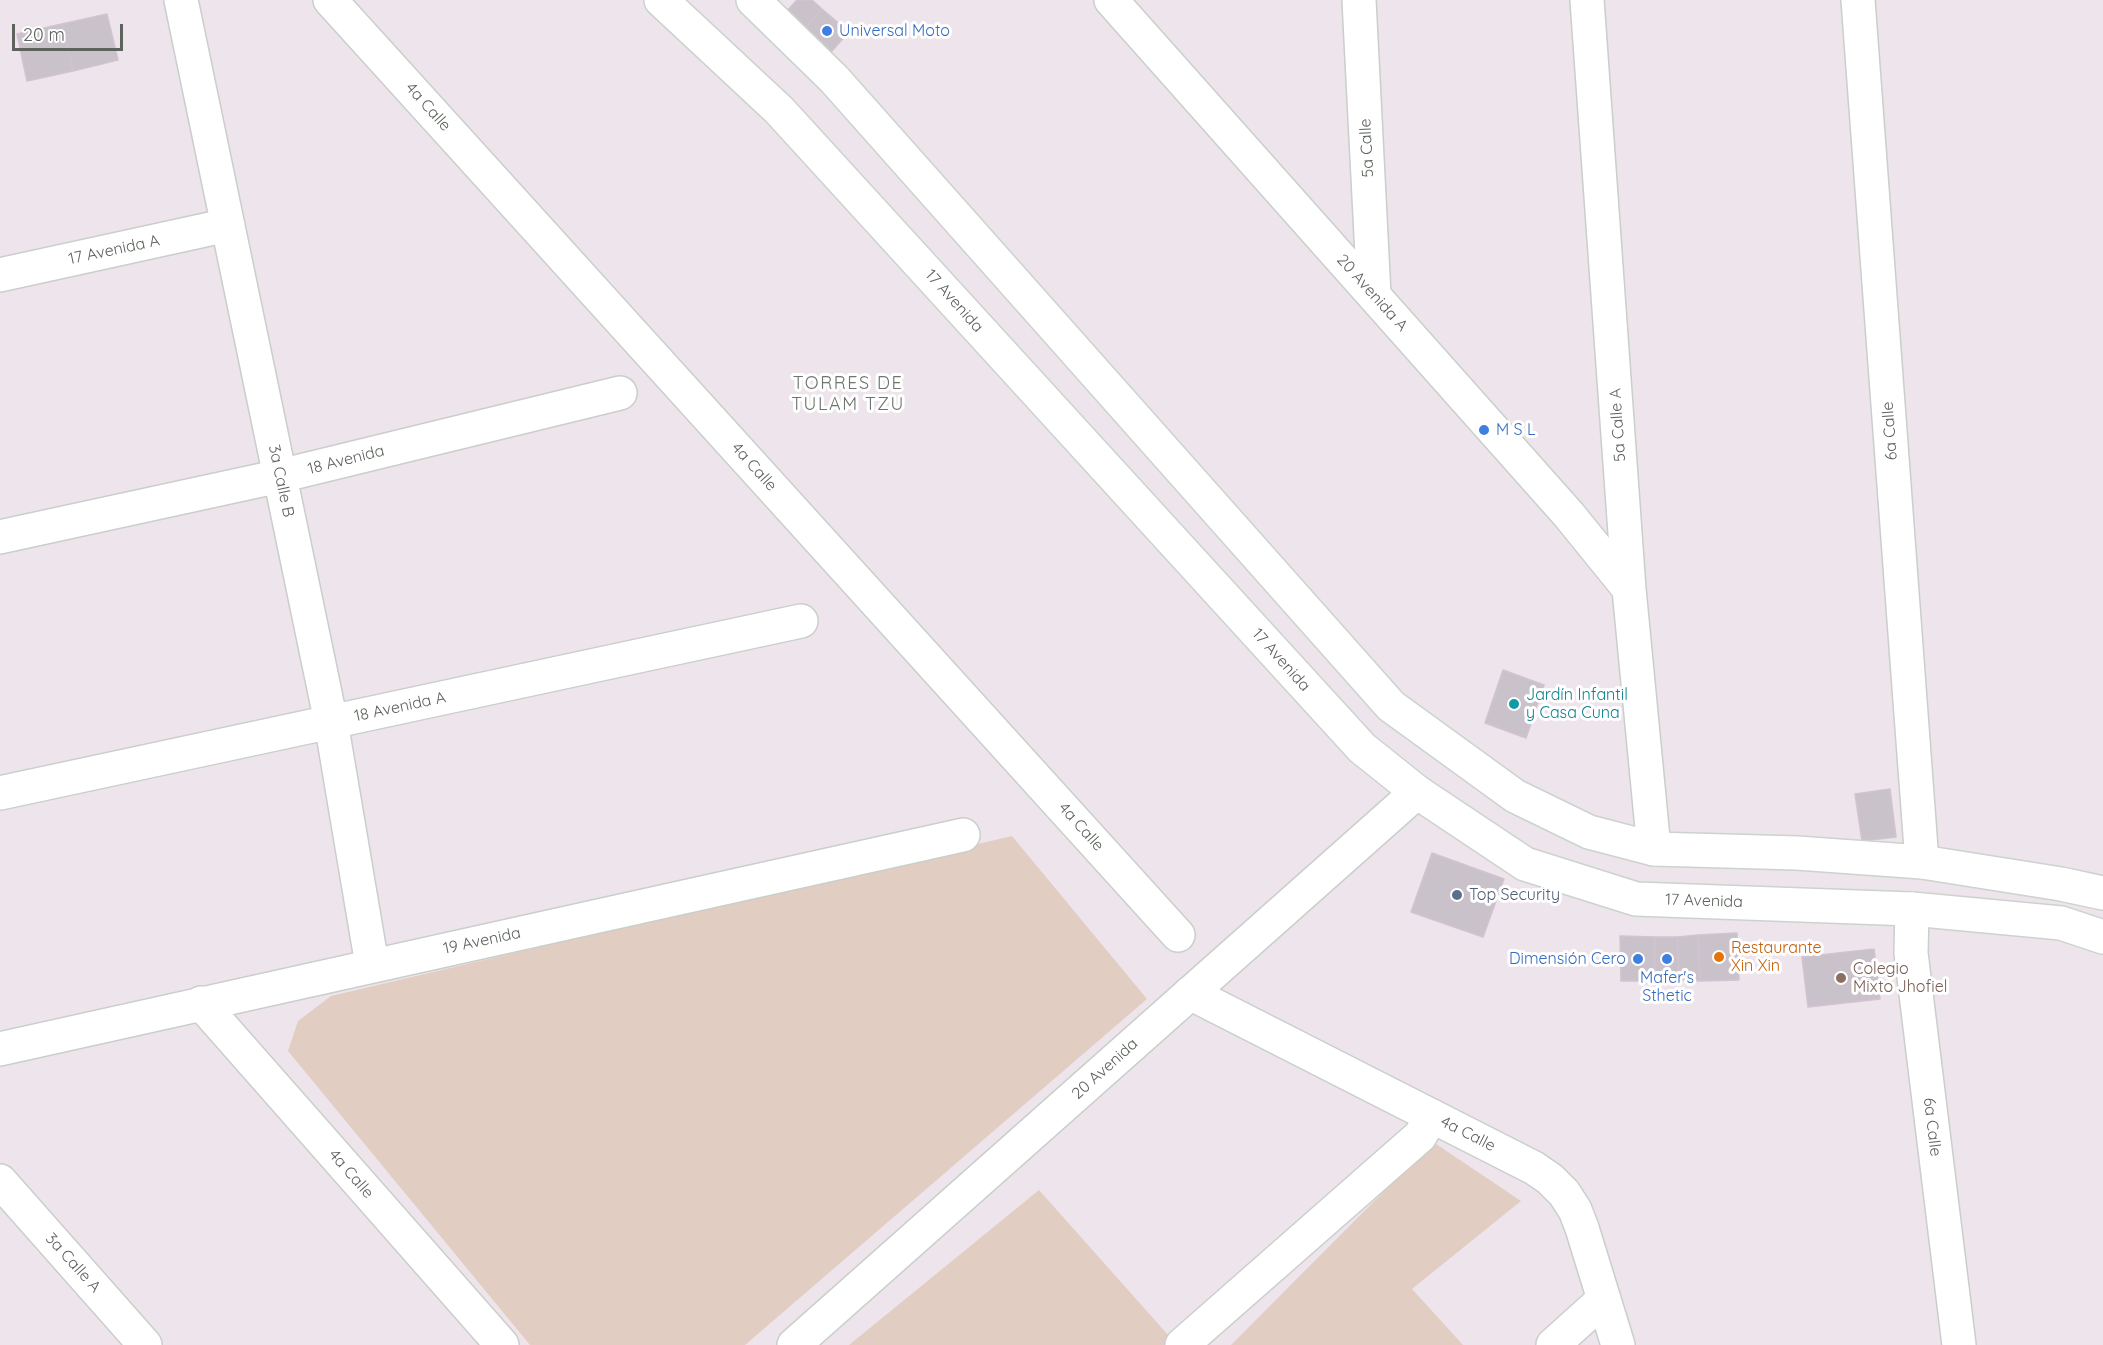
<!DOCTYPE html>
<html>
<head>
<meta charset="utf-8">
<style>
  body { margin:0 }
  #map { position:relative; width:2103px; height:1345px; overflow:hidden; background:#ede4ec; font-family:Quicksand,sans-serif }
  canvas { display:block }
  .scale { position:absolute; left:12px; top:24px; width:111px; height:27px; box-sizing:border-box; border:3px solid #5d635c; border-top:0; padding-left:8px; font-size:18px; line-height:21px; white-space:nowrap; color:#5d635c; -webkit-text-stroke:4px #fff; paint-order:stroke }
</style>
</head>
<body>
<div id="map">
<canvas width="2103" height="1345"></canvas>
<div class="scale">20 m</div>
</div>
<script>
const g = document.querySelector('canvas').getContext('2d');
g.lineJoin = 'round';
function paint(path, color) { g.fillStyle = color; g.fill(path, 'evenodd'); }
const toPath = rows => new Path2D(rows.map(r => 'M' + r).join(''));
function strokePath(path, color, width, dash) { g.strokeStyle = color; g.lineWidth = width; g.lineCap = dash ? 'butt' : 'round'; g.setLineDash(dash || []); g.stroke(path); }
function drawText(font, color, halo, rows, align = 'center') {
  g.font = font + ' Quicksand,sans-serif'; g.lineWidth = 6; g.setLineDash([]); g.textBaseline = 'middle'; g.strokeStyle = halo; g.fillStyle = color; for (const [text, x, y, turn = 0] of rows) {
    g.save(); g.translate(x, y); g.rotate((+turn || 0) * Math.PI / 180); g.textAlign = isNaN(turn) ? turn : align; if (halo) g.strokeText(text, 0, 0); g.fillText(text, 0, 0); g.restore();
  }
}
paint(toPath([
  [1012,836,1147,999,745,1345,530,1345,288,1051,298,1021,331,996],
  [1433,1142,1521,1201,1412,1289,1463,1345,1231,1345],
  [1039,1190,1177,1345,849,1345]
]), '#e2cdc3');
const building = toPath([
  [797,0,812,0,822,9,805,29,786,12,797,0],
  [822,9,849,32,831,52,805,29,822,9],
  [107,14,118,60,73,71,62,24,107,14],
  [62,24,73,71,27,81,17,34,62,24],
  [1503,670,1544,685,1526,738,1485,723,1503,670],
  [1890,789,1896,837,1862,841,1855,794,1890,789],
  [1432,853,1504,879,1483,937,1411,912,1432,853],
  [1737,933,1739,980,1700,981,1698,935,1737,933],
  [1698,935,1700,981,1679,980,1678,937,1698,935],
  [1620,936,1655,937,1655,981,1621,981,1620,936],
  [1655,937,1678,937,1679,980,1655,981,1655,937],
  [1874,949,1880,999,1808,1007,1802,957,1874,949]
]);
paint(building, '#cac2ca');
strokePath(building, '#d1c3d0', 1.5);
const street = toPath([
  [181,0,331,722,372,965],
  [330,0,1178,935],
  [1111,0,1569,515,1629,589],
  [1359,0,1374,295],
  [1587,0,1629,589,1654,849],
  [1858,0,1922,862],
  [0,275,228,225],
  [0,537,280,476,620,393],
  [0,793,801,621],
  [1912,909,1911,953,1959,1345],
  [1190,993,1534,1168,1550,1179,1564,1193,1575,1210,1582,1228,1618,1345],
  [201,1003,502,1345],
  [0,1049,963,835],
  [0,1181,145,1345],
  [794,1345,1417,792],
  [1182,1345,1420,1136,1432,1116],
  [1553,1345,1604,1299]
]);
const secondary = toPath([
  [661,0,779,110,1362,748,1417,792,1525,864,1636,899,1912,909,2061,923,2103,937],
  [753,0,834,79,1391,706,1515,796,1589,832,1654,849,1797,853,1922,862,2061,884,2103,893]
]);
strokePath(street, '#cacfca', 36);
strokePath(secondary, '#ccd3cc', 36);
strokePath(street, '#fff', 33);
strokePath(secondary, '#fff', 33);
for (const [x, y, r, color] of [
  [827,31,6,"#3f7fe0"],
  [1484,430,6,"#3f7fe0"],
  [1514,704,6,"#0f9aa8"],
  [1457,895,6,"#5c6f8a"],
  [1719,957,6,"#e8710a"],
  [1638,959,6,"#3f7fe0"],
  [1667,959,6,"#3f7fe0"],
  [1841,978,6,"#8d6e63"]
]) { const dot = new Path2D(); dot.arc(x, y, r, 0, 2 * Math.PI); g.fillStyle = color; g.fill(dot); strokePath(dot, '#fff', 2); }
drawText('16px', '#366cbe', '#fff', [
  ["Universal Moto",839,31],
  ["M S L",1496,430],
  ["Dimensión Cero",1626,959,"right"],
  ["Mafer's",1667,978,"center"],
  ["Sthetic",1667,996,"center"]
], 'left');
drawText('16px', '#5d635c', '#fff', [
  ["4a Calle",428,107,48],
  ["5a Calle",1367,148,-93],
  ["17 Avenida A",114,250,-12],
  ["20 Avenida A",1372,293,48],
  ["17 Avenida",954,301,48],
  ["5a Calle A",1618,425,-94],
  ["6a Calle",1890,431,-94],
  ["18 Avenida",346,460,-14],
  ["4a Calle",754,467,48],
  ["3a Calle B",281,481,78],
  ["17 Avenida",1281,660,48],
  ["18 Avenida A",400,707,-12],
  ["4a Calle",1081,827,48],
  ["17 Avenida",1704,901,2],
  ["19 Avenida",482,941,-12],
  ["20 Avenida",1105,1069,-42],
  ["6a Calle",1932,1127,83],
  ["4a Calle",1468,1134,27],
  ["4a Calle",351,1174,49],
  ["3a Calle A",73,1263,48]
]);
drawText('16px', '#0d838f', '#fff', [
  ["Jardín Infantil",1526,695],
  ["y Casa Cuna",1526,713]
], 'left');
drawText('16px', '#4e5e75', '#fff', [
  ["Top Security",1469,895]
], 'left');
drawText('16px', '#c56008', '#fff', [
  ["Restaurante",1731,948],
  ["Xin Xin",1731,966]
], 'left');
drawText('16px', '#785e54', '#fff', [
  ["Colegio",1853,969],
  ["Mixto Jhofiel",1853,987]
], 'left');
g.letterSpacing = '1.5px';
drawText('18px', '#6e756d', '#fff', [
  ["TORRES DE",848,384],
  ["TULAM TZU",848,405]
]);
g.letterSpacing = '0px';
</script>
</body>
</html>
